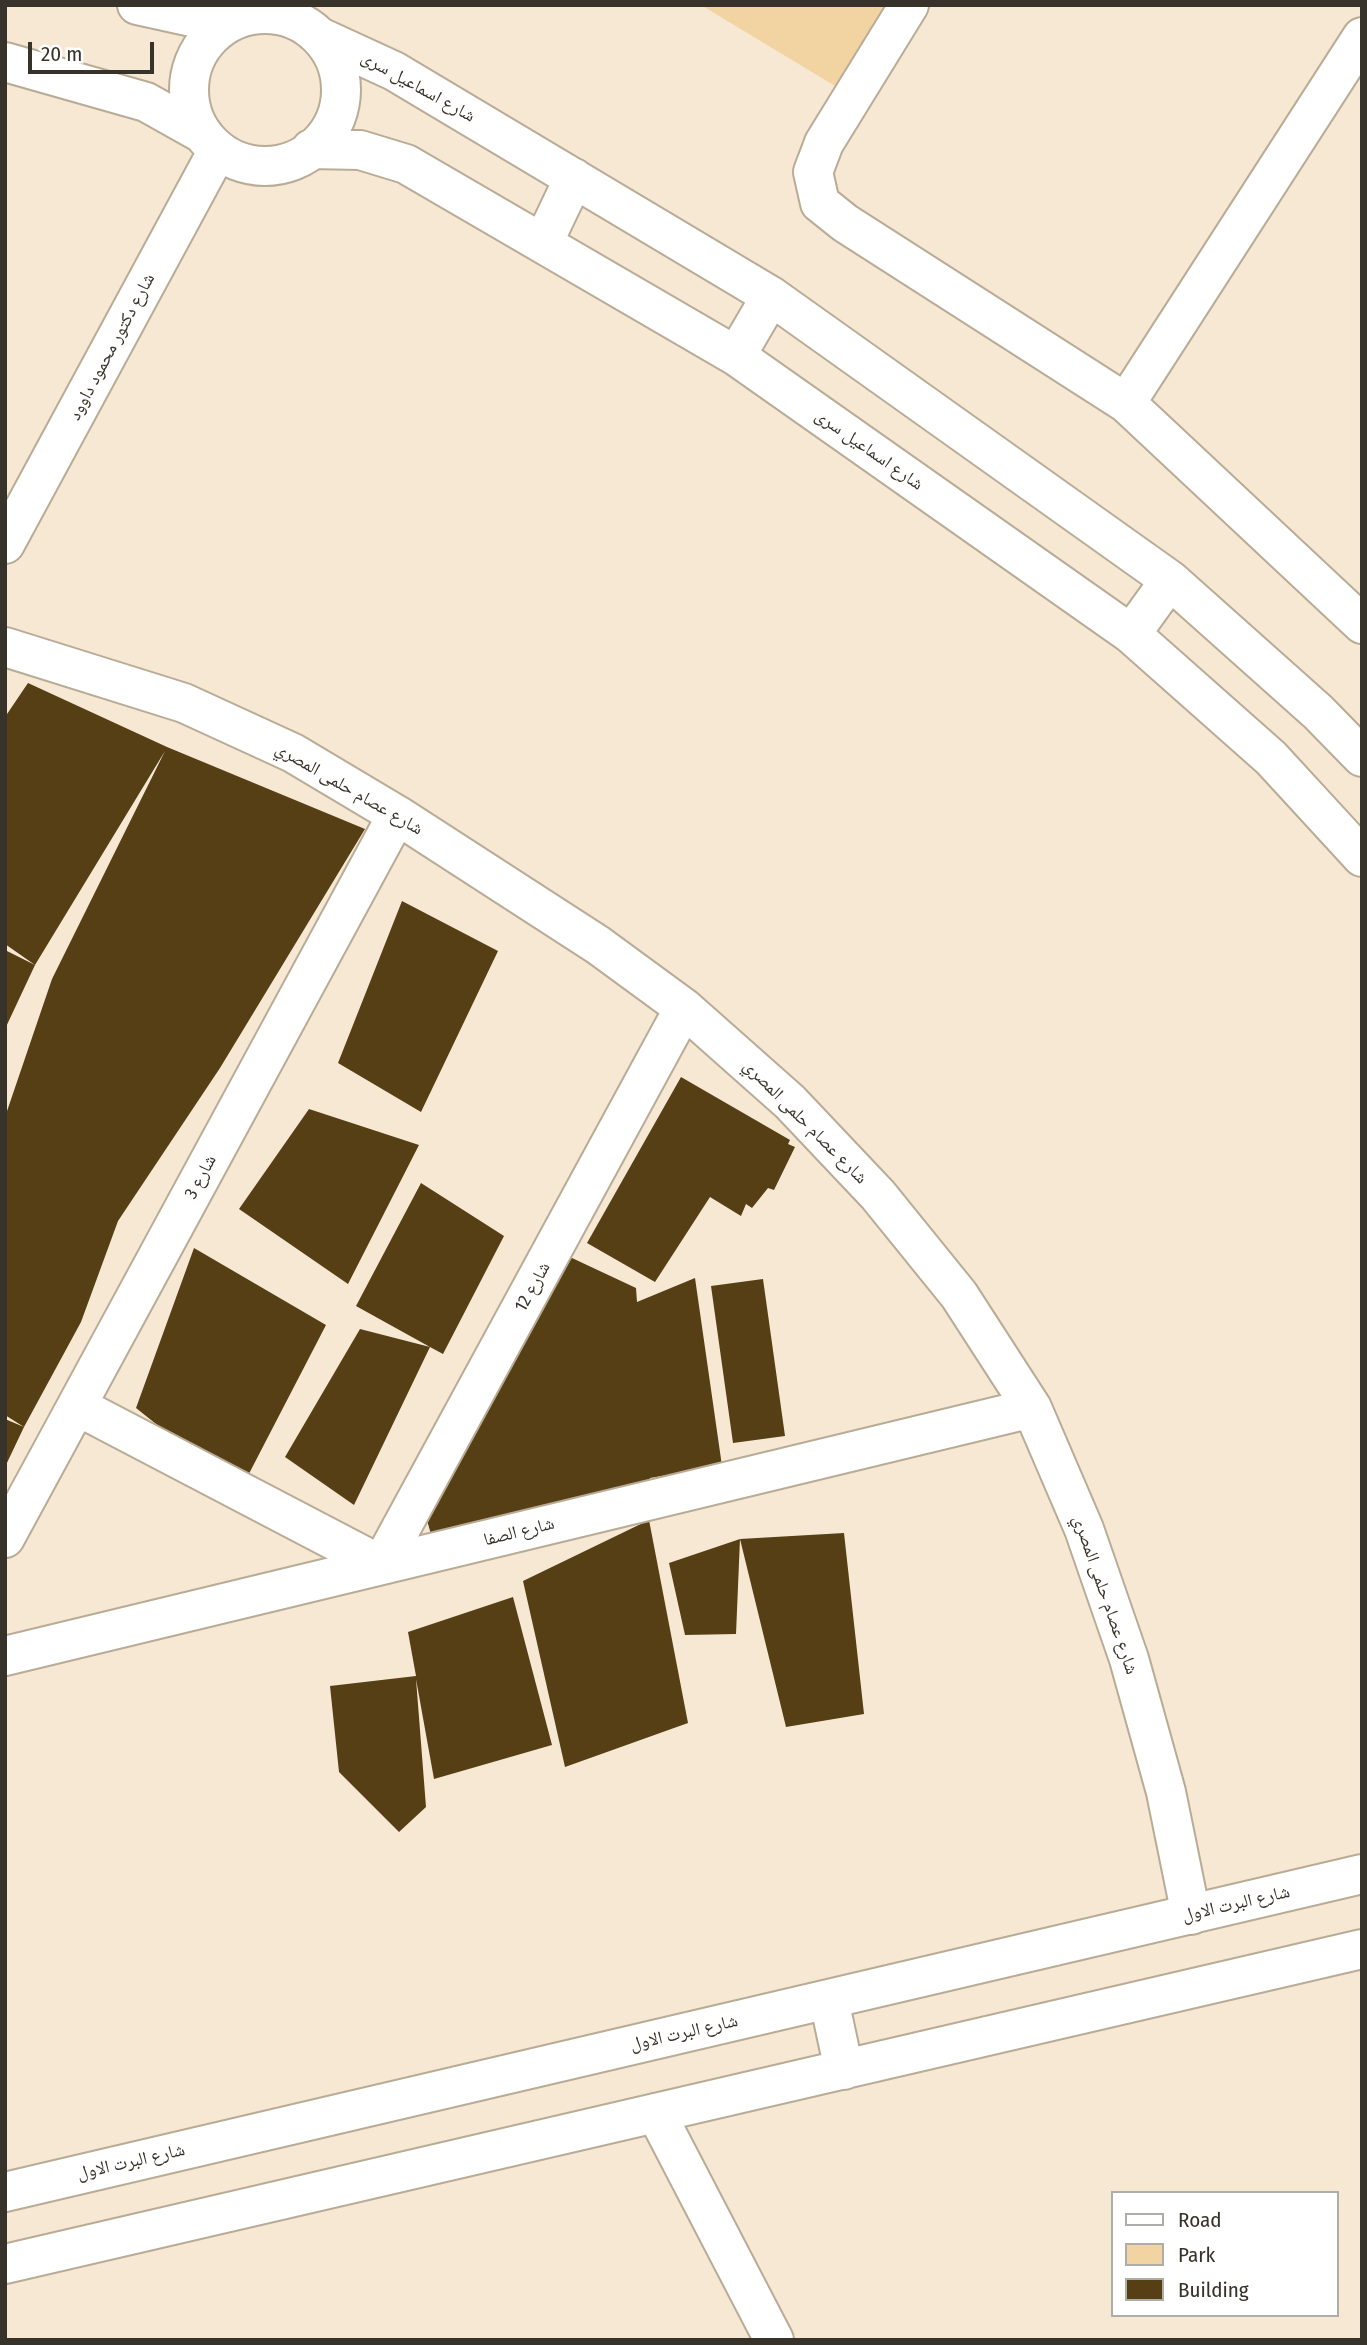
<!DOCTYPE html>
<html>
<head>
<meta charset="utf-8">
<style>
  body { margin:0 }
  #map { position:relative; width:1367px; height:2345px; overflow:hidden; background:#f6e8d2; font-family:"Fira Sans Condensed",sans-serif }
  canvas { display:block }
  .frame { position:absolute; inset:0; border:7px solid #38332a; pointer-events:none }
  .legend { position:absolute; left:1111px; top:2191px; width:228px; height:126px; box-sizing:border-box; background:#fff; border:2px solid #afadaa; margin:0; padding:9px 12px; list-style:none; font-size:21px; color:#38332a }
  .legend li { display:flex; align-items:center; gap:14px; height:35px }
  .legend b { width:35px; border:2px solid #afadaa }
  .scale { position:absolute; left:28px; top:42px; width:126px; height:32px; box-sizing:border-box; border:4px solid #38332a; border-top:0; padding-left:9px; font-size:21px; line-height:24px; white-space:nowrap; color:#38332a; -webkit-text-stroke:5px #fff; paint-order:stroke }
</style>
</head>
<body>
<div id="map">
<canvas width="1367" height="2345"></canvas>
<div class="frame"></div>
<ul class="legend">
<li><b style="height:9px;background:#fff"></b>Road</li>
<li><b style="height:19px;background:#f2d3a2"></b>Park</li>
<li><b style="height:19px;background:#563f14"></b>Building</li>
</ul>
<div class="scale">20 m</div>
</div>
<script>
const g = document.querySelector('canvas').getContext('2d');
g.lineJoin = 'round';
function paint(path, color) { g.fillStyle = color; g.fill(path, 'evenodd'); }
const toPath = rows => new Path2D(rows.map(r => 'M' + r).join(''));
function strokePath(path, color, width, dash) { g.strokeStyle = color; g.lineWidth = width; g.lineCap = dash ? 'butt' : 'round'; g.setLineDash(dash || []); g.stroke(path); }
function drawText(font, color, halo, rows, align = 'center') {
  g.font = font + ' "Fira Sans Condensed","Noto Naskh Arabic",sans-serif'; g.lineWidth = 7; g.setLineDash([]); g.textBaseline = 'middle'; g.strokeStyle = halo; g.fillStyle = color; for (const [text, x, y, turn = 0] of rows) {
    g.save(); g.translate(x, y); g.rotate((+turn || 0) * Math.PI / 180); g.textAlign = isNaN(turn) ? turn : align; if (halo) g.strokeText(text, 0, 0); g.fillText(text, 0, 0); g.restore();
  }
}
paint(toPath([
  [701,5,891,5,840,89]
]), '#f2d3a2');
paint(toPath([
  [28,683,167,747,365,829,220,1068,118,1221,81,1322,24,1427,5,1415,5,1117,52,979,165,751,35,965,5,1029,5,950,35,965,5,944,5,717],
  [402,901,498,951,421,1112,338,1063],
  [681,1077,790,1140,788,1144,795,1147,774,1190,768,1188,752,1208,746,1204,741,1216,710,1197,655,1282,587,1243],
  [309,1109,419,1145,348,1284,239,1209],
  [421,1183,504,1236,443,1354,430,1347,354,1505,285,1457,360,1329,430,1347,356,1306],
  [194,1248,326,1325,240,1491,136,1408],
  [572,1258,636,1288,637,1302,695,1278,722,1466,650,1478,650,1487,436,1552,423,1506,554,1270],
  [763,1279,785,1436,733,1443,711,1286],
  [5,1419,24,1427,5,1467],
  [649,1520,688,1723,565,1767,523,1581],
  [844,1533,864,1714,786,1727,740,1539],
  [740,1539,736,1634,685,1635,669,1563],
  [513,1597,552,1745,434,1779,416,1679,426,1807,399,1832,339,1772,330,1686,416,1676,408,1632]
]), '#563f14');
const minor = toPath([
  [137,5,196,18,236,19],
  [909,5,824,143,813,172,820,203,845,223,1126,403,1362,624],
  '189 90a76 76 0 1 1 152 0a76 76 0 1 1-152 0Z',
  [320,37,394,71,771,296,1170,580,1318,712,1362,757],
  [5,62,146,102,203,134],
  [311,149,360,150,406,164,736,356,1131,634,1271,758,1362,857],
  [543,243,574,178],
  [736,356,771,296],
  [1126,403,1362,37],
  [5,544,218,150],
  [1131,634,1170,580],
  [5,647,184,703,293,753,397,815,598,945,684,1008,790,1102,878,1195,959,1295,1032,1408,1084,1529,1129,1659,1166,1792,1191,1915],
  [77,1406,381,1565,684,1008],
  [5,1538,397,815],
  [5,1656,1032,1408],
  [656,2113,774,2340]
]);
const major = toPath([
  [829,2000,844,2070],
  [5,2192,1362,1874],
  [5,2264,1362,1949]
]);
strokePath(minor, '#b9ac97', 42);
strokePath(major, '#b9ac97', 42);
strokePath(minor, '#fff', 38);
strokePath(major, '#fff', 38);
drawText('18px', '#38332a', '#fff', [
  ["شارع اسماعيل سرى",418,87,29],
  ["شارع دكتور محمود داوود",112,347,-62],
  ["شارع اسماعيل سرى",869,450,35],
  ["شارع عصام حلمى المصري",349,789,30],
  ["شارع عصام حلمى المصري",805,1122,45],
  ["شارع 3",201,1177,-62],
  ["شارع 12",533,1287,-61],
  ["شارع الصفا",519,1532,-14],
  ["شارع عصام حلمى المصري",1105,1595,71],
  ["شارع البرت الاول",1236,1904,-13],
  ["شارع البرت الاول",684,2033,-13],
  ["شارع البرت الاول",131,2162,-13]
]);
</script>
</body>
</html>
